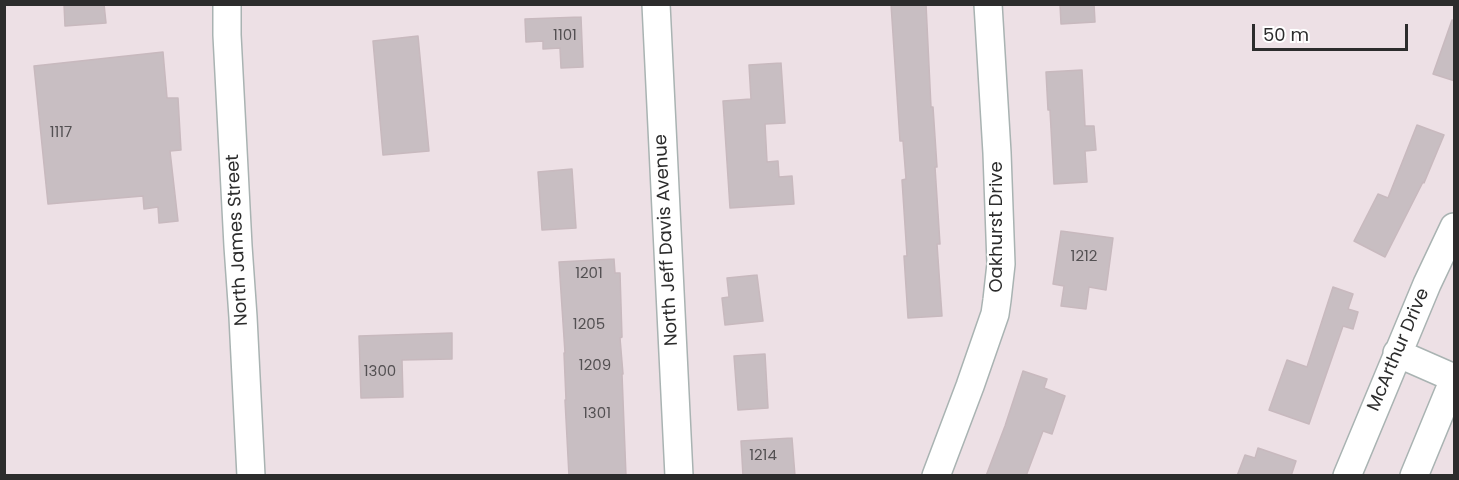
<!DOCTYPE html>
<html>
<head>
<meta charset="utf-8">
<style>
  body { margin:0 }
  #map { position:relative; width:1459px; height:480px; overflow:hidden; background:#ede0e5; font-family:Poppins,sans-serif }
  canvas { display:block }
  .frame { position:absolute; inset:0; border:6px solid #2c2c2c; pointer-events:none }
  .scale { position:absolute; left:1252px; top:24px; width:156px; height:27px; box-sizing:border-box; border:3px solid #2c2c2c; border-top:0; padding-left:8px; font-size:18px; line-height:21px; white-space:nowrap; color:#2c2c2c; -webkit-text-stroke:4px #fff; paint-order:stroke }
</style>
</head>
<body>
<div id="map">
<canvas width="1459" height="480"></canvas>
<div class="frame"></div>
<div class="scale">50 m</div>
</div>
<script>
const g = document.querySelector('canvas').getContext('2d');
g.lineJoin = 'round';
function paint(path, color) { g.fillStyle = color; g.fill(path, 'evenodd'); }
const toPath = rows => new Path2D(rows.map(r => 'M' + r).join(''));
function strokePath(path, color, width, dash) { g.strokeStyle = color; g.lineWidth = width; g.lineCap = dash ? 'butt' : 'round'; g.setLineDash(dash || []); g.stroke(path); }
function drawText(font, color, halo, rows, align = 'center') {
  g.font = font + ' Poppins,sans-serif'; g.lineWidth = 4.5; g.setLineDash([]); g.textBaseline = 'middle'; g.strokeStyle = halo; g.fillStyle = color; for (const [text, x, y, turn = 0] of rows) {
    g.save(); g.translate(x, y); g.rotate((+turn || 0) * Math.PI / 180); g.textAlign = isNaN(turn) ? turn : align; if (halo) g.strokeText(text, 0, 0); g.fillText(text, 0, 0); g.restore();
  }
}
const building = toPath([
  [64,4,104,4,106,23,65,26,64,4],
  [891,4,926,4,931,107,933,107,937,167,935,167,940,244,937,244,942,316,908,318,904,256,907,256,902,180,906,179,903,141,900,141,891,4],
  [1060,4,1094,4,1095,22,1061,24,1060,4],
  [581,17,583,67,561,68,560,48,543,49,543,41,526,42,525,19,581,17],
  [1452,20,1455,21,1455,81,1433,74,1452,20],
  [418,36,429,151,383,155,373,41,418,36],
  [163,52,167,98,178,98,181,150,170,151,178,221,159,223,158,207,144,209,143,196,48,204,34,66,163,52],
  [781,63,785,123,765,124,767,162,778,161,779,177,792,176,794,204,730,208,723,101,751,99,749,65,781,63],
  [1082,70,1085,126,1094,126,1096,150,1085,151,1087,182,1054,184,1050,110,1048,110,1046,72,1082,70],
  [1417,125,1444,135,1424,183,1423,182,1385,257,1354,241,1378,194,1388,198,1417,125],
  [572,169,576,228,542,230,538,172,572,169],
  [1061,231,1113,238,1106,290,1089,287,1086,309,1061,306,1064,286,1053,284,1061,231],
  [614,259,615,273,620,273,622,337,620,338,623,374,622,374,626,476,569,476,565,400,566,400,564,353,565,353,559,262,614,259],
  [757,275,763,321,725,325,722,298,729,297,727,278,757,275],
  [1333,287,1353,294,1348,309,1358,312,1353,329,1343,326,1309,424,1269,410,1287,360,1307,367,1333,287],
  [452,333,452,359,402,360,403,397,361,398,359,336,452,333],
  [765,354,768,408,738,410,734,356,765,354],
  [1023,371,1047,379,1044,388,1065,396,1052,434,1043,431,1026,476,986,476,1005,426,1023,371],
  [792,438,795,476,743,476,741,441,792,438],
  [1258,448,1296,461,1291,476,1237,476,1245,455,1255,458,1258,448]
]);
paint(building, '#c8bec2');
strokePath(building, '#c8b9be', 1.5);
const minor = toPath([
  [227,4,227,35,238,246,243,317,251,476],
  [656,4,679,476],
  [1397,353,1454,378],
  [936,476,970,386,995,314,997,300,1001,264,997,153,988,4],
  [1347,476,1427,284,1454,227],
  [1414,476,1454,379]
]);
strokePath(minor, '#a9b3b2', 30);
strokePath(minor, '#fff', 27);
drawText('15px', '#535052', null, [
  ["1101",565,36],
  ["1117",61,133],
  ["1212",1084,257],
  ["1201",589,274],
  ["1205",589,325],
  ["1209",595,366],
  ["1300",380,372],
  ["1301",597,414],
  ["1214",763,456]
]);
drawText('18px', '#2c2c2c', '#fff', [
  ["Oakhurst Drive",997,227,-90],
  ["North James Street",238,240,-93],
  ["North Jeff Davis Avenue",667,240,-93],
  ["McArthur Drive",1399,350,-67]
]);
</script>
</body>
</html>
